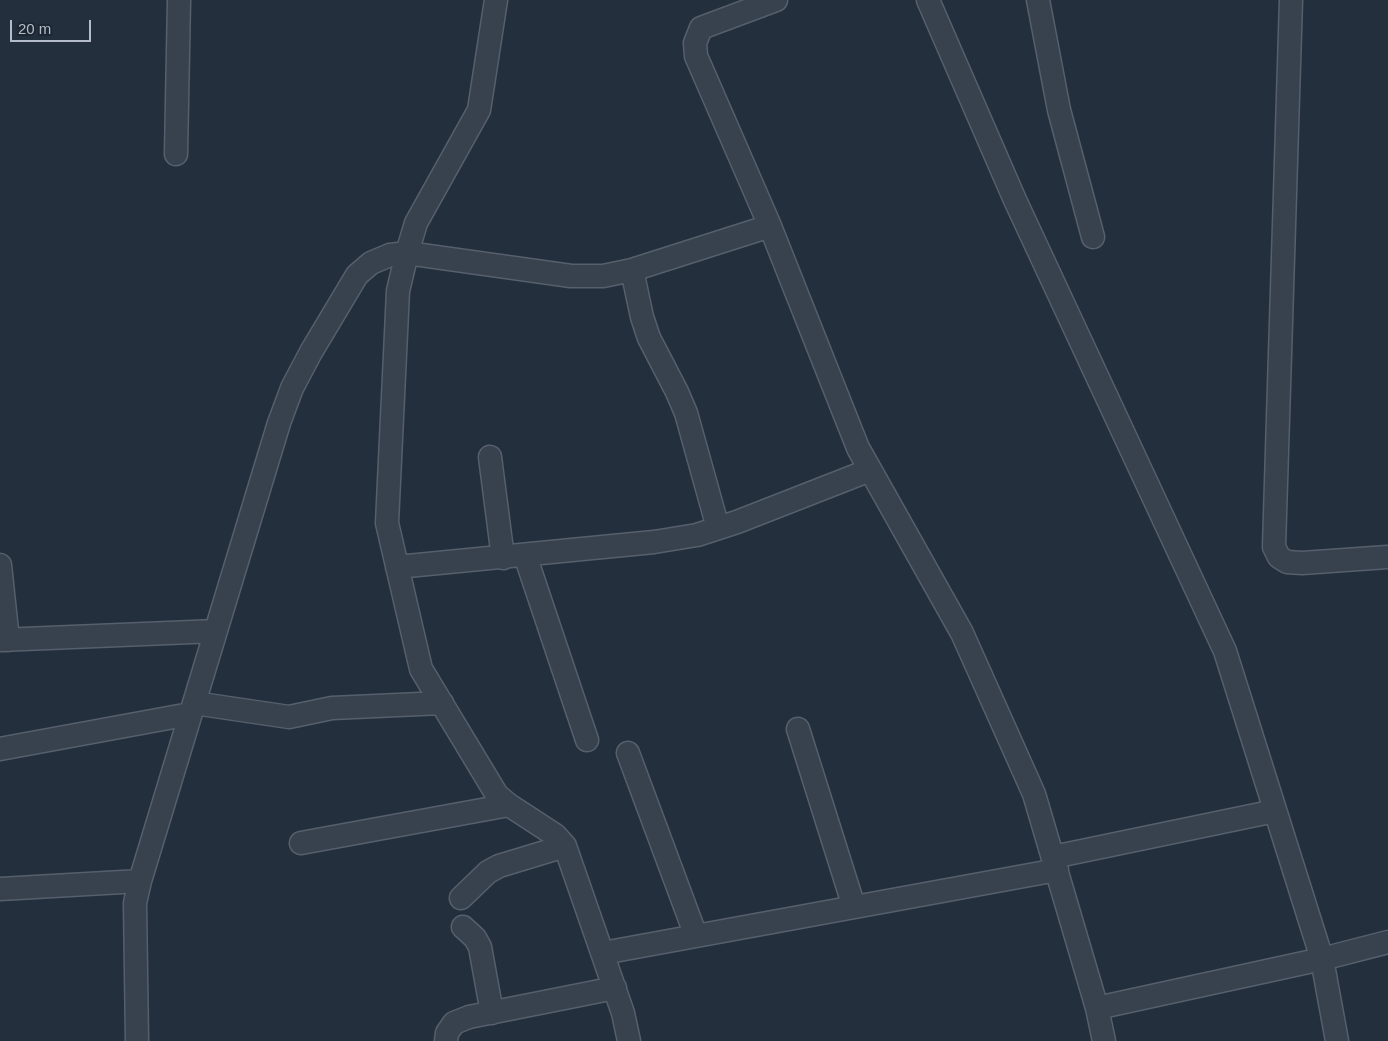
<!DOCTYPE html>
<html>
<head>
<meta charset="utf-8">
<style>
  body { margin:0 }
  #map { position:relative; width:1388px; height:1041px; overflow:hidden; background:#242f3e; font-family:Arial,sans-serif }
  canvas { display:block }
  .scale { position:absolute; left:10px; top:20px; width:81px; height:22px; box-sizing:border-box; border:2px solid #b4bcc9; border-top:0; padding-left:6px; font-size:15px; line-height:18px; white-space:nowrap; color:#b4bcc9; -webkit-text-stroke:4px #1d2633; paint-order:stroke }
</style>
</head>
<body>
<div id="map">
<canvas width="1388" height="1041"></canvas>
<div class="scale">20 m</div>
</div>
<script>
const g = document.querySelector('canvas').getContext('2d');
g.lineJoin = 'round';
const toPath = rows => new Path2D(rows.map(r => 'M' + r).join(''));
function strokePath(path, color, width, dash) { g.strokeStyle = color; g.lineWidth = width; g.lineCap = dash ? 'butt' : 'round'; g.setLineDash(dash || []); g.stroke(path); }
const street = toPath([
  [496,0,479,110,416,223,407,253,398,291,387,523,421,669,497,795,509,805,555,835,565,846,623,1013,629,1041],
  [776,0,701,28,695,43,696,56,770,226,858,448,962,633,1034,794,1097,1008],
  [928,0,1015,200,1225,651,1322,959,1097,1008,1104,1041],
  [1038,0,1059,110,1093,237],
  [1291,0,1274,547,1279,557,1287,562,1302,563,1388,557],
  [176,154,179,0],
  [632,270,642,317,649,338,677,392,686,413,718,528],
  [490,457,503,558],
  [525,555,587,740],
  [0,565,8,640],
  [397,567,654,542,697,535,737,522,870,470],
  [0,640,216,631],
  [194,703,289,717,332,708,442,703],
  [798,729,854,907],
  [0,749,190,714],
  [628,753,696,936],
  [301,843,509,805],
  [1053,857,1275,811],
  [0,889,140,881],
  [461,898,488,872,499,866,565,846],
  [463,927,475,938,480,947,492,1013],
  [603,953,1057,870],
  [137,1041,135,903,140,881,279,423,292,388,311,352,357,275,371,263,390,255,407,253,571,276,603,276,632,270,770,226],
  [446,1041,447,1033,454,1023,469,1017,615,988],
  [1337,1041,1322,959,1388,942]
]);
strokePath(street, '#565f6c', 25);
strokePath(street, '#38414e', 22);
</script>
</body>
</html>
